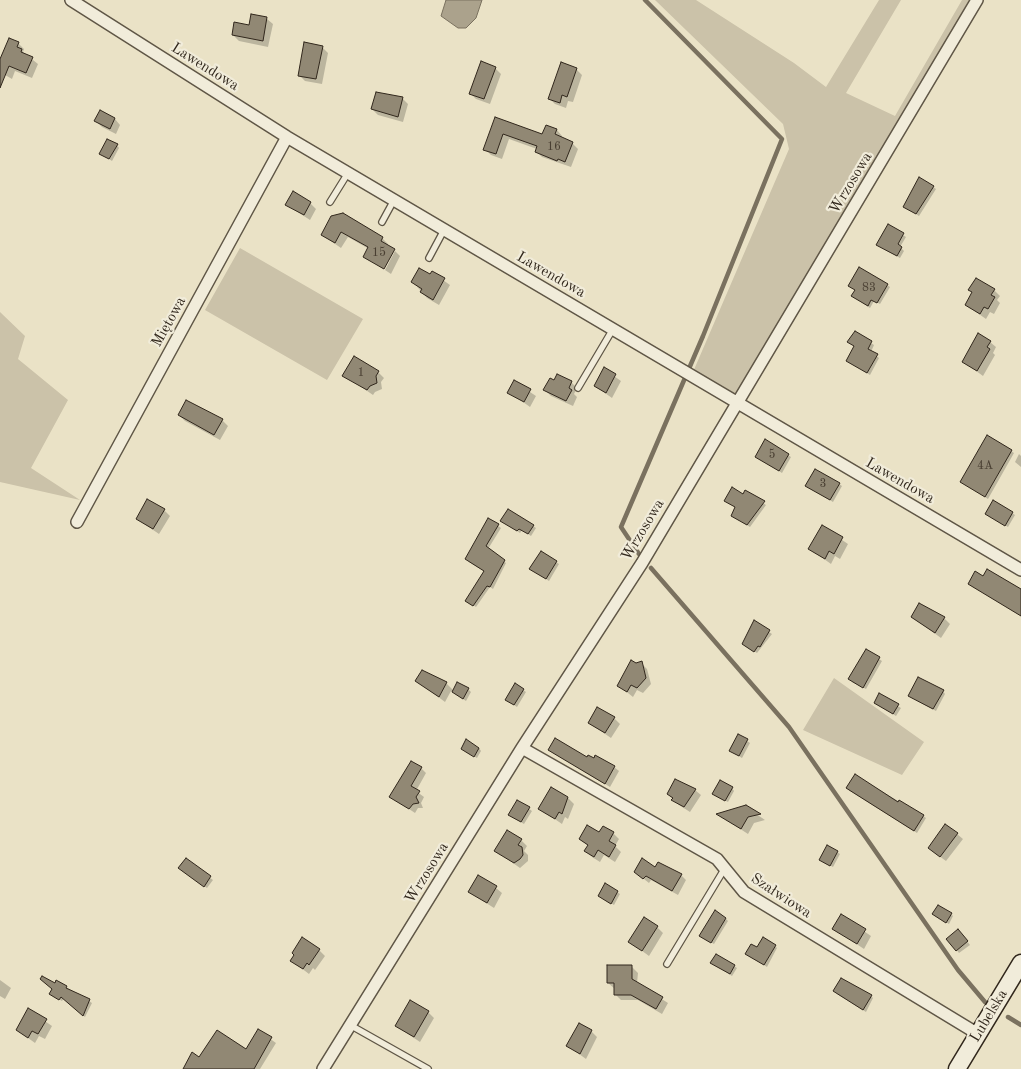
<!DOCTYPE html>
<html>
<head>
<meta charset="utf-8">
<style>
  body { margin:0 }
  canvas { display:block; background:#eae2c6 }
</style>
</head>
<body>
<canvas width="1021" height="1069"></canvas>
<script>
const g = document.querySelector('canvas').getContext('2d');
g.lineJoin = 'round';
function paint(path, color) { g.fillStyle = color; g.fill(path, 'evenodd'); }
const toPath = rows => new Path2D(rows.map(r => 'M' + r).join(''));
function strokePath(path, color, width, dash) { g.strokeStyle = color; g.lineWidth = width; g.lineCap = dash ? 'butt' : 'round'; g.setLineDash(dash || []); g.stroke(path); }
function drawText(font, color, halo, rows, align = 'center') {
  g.font = font + ' "Old Standard TT",serif'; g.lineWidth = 4.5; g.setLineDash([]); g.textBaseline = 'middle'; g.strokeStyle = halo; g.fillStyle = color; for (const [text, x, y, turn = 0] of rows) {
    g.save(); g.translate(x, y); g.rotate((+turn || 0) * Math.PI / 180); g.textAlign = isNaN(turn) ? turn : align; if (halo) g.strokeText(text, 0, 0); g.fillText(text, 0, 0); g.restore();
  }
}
paint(toPath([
  [655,0,696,0,794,63,826,87,879,0,901,0,846,93,895,116,962,0,972,0,737,399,693,372,789,149,783,124],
  [240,248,363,319,327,380,205,310],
  [0,312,25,336,18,359,68,400,31,468,80,500,0,482],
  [834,678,924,742,902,775,803,730]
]), '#cbc2a9');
const water = toPath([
  [446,0,482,0,476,18,466,28,458,28,441,16,446,0]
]);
paint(water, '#aba28c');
strokePath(water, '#7a715f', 1);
paint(toPath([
  [252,16,267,19,273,24,268,47,239,41,233,35,250,26],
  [18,43,24,49,23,52,38,64,32,78,15,71,12,79,0,72,0,62],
  [322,47,328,53,322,84,305,81,299,75],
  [495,68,501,74,490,104,476,99,470,93],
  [576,69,582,75,573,102,568,101,566,108,555,104,549,98],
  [402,98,408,104,403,122,378,115,372,109],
  [115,119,120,125,116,134,102,127,96,121],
  [496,119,543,136,547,126,557,130,562,136,562,138,572,143,578,149,571,167,542,157,536,151,537,149,509,139,502,159,491,155,485,149],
  [117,145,119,148,112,161,100,153],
  [933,187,936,189,919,216,908,209],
  [310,203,316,209,310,220,287,205],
  [332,217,382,238,388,244,387,246,394,250,383,269,364,256,369,249,348,237,341,248,322,235],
  [889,226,906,237,900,247,904,251,900,258,880,247],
  [395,251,400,256,391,274,385,270],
  [433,273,450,285,439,305,427,298,413,282,430,276],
  [887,285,890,287,880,304,874,301,870,308,852,296],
  [994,290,1000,296,997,300,1000,303,994,314,990,312,986,319,966,305],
  [855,333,874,345,871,352,879,358,870,375,850,363,855,347,849,342],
  [990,342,996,347,993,353,995,355,983,376,964,362],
  [604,369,621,381,612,398,595,386],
  [378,372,384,378,381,382,382,389,375,392,373,395,344,375],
  [555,381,571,382,577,388,574,394,577,397,573,406,551,396,545,390],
  [515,382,536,396,530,407,509,392],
  [179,415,222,420,228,426,220,440,185,421],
  [765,441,791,457,782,473,759,459],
  [1011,451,1014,453,988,499,961,482],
  [1019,454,1021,456,1021,467,1015,462],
  [839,484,842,486,833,502,809,488],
  [746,492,766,505,750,527,735,518,737,508,728,503,744,496],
  [164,510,170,516,159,534,137,519],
  [509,511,536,528,531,536,522,530,520,533,502,521],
  [1012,513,1015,515,1008,527,986,514],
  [489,519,501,528,488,549,506,563,493,589,490,587,476,607,470,603,485,572,469,562],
  [823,527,848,544,840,559,835,556,831,564,810,549],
  [541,552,559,564,549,581,534,571],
  [912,617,944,618,950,624,941,638],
  [754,622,772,634,757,653,746,646],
  [866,651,882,661,866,689,852,682],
  [641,663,647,669,651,684,643,693,637,690,633,697,618,685,636,664],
  [423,671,446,683,454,691,458,683,468,689,471,692,466,701,451,691,445,702,417,681],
  [523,690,526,692,517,707,506,700],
  [943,691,945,694,936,711,912,698],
  [880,695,901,708,896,716,875,703],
  [614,718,620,724,611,738,589,723],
  [738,735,750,743,742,758,730,751],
  [479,748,481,751,477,758,465,751],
  [549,750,614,767,619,771,610,787],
  [421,768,426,773,416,791,424,797,421,803,423,808,418,808,415,813,391,797],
  [855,775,923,816,926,818,917,833,850,791,847,788],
  [732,788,734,791,728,802,716,796],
  [695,790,701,795,690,812,679,805,668,794],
  [568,798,574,804,568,819,565,817,562,824,540,809],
  [518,801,532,811,524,824,512,817],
  [746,807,765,820,754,823,748,834,719,815],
  [613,833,619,839,615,846,621,852,615,862,604,855,600,862,592,857,586,851,588,846,580,839],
  [957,834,963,839,946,861,935,853],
  [521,840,527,846,524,851,528,855,528,861,520,868,496,851],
  [837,852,840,854,833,867,820,860],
  [186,860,213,880,207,888,182,871],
  [656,868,681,875,686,880,678,895,651,880,649,883,635,872],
  [606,885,620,894,614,905,600,896],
  [496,888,502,893,494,908,469,892],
  [951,914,953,916,949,924,937,917],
  [842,916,871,936,864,949,834,929],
  [726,919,728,921,714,944,703,938],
  [657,927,663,933,649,956,630,942],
  [961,933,970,945,959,953,948,939],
  [775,946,777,948,767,967,746,954,757,948],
  [319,950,325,956,315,970,313,968,309,974,292,961],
  [712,963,734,966,737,968,732,976],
  [632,967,638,973,637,983,668,1003,662,1014,638,1000,621,1000,615,994,615,989,608,983],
  [0,980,11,988,5,999,0,996],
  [56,984,66,987,92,1003,85,1017,64,998,62,1001,50,994],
  [837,994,871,996,873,998,866,1012],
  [29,1010,52,1026,45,1039,39,1036,35,1043,17,1030],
  [428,1012,434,1018,420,1042,396,1026],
  [258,1030,276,1043,260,1069,187,1069,200,1059,246,1051],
  [591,1031,597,1037,586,1059,568,1046]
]), '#0003');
strokePath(toPath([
  [639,554,621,527,703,336,782,139,645,0],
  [651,568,789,727,958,970,985,1002],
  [1008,1017,1021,1025]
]), '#7a715f', 4.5);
const building = toPath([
  [251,14,267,17,263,41,232,35,234,22,249,25,251,14],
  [9,38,19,42,17,47,22,49,21,52,33,57,26,73,9,66,0,88,0,59,9,38],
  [304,42,323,46,316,79,298,76,304,42],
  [481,61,496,67,484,99,469,94,481,61],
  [561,62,577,68,567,97,562,95,560,103,548,99,561,62],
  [376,92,403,97,398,117,371,109,376,92],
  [100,110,115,118,110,129,94,121,100,110],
  [495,117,542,134,546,125,557,129,555,134,573,142,565,162,558,159,557,161,535,152,537,146,503,134,496,154,483,150,495,117],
  [107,139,118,144,109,159,99,154,107,139],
  [919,177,934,186,916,214,903,207,919,177],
  [293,191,311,202,304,215,285,205,293,191],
  [343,213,383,237,381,241,395,249,384,269,363,257,368,247,341,232,335,243,321,235,331,216,343,213],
  [888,224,904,233,898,244,902,247,897,256,876,245,888,224],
  [859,267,888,284,877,303,871,300,868,306,851,296,855,290,848,286,859,267],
  [419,268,430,274,432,271,445,278,433,300,420,292,422,289,411,282,419,268],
  [976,278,995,289,991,295,995,297,988,309,984,307,980,314,965,305,972,292,968,290,976,278],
  [855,331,872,341,868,349,878,354,867,373,846,361,854,346,847,342,855,331],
  [978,333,991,341,987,347,990,349,977,371,962,362,978,333],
  [354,356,379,371,376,376,377,383,370,386,367,390,342,376,354,356],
  [604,367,616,374,606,393,594,386,604,367],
  [557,374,572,381,569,388,572,390,566,401,543,390,550,378,554,380,557,374],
  [514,380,531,389,524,402,507,393,514,380],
  [186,400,223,419,214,435,178,415,186,400],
  [987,435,1012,450,985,497,960,482,987,435],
  [765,439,789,454,779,471,755,457,765,439],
  [815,469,840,483,830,500,805,486,815,469],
  [732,487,743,494,745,490,765,501,747,525,731,516,735,507,724,501,732,487],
  [147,499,165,509,153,529,136,519,147,499],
  [993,500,1013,512,1005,526,985,514,993,500],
  [508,509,534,525,528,534,519,529,517,531,500,521,508,509],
  [488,518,499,524,486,546,505,560,490,587,487,586,473,606,465,601,484,571,465,559,488,518],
  [822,525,843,537,834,554,829,551,825,559,808,549,822,525],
  [541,551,557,561,546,579,529,569,541,551],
  [987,569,1021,589,1021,616,968,584,975,571,983,576,987,569],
  [919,603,945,617,935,633,911,617,919,603],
  [754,620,770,630,760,647,758,646,754,652,742,644,754,620],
  [866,649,880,657,863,688,848,679,866,649],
  [631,660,636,663,642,661,646,678,637,688,631,685,627,692,617,686,631,660],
  [422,670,447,682,439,697,415,681,422,670],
  [918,677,944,690,933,709,908,696,918,677],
  [457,682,469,688,463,699,452,692,457,682],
  [515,683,524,689,514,705,505,700,515,683],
  [879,693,899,704,893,714,874,703,879,693],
  [597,707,615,717,605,733,588,723,597,707],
  [738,734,748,739,739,756,729,751,738,734],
  [555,738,587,757,588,755,594,758,595,755,615,766,605,784,548,750,555,738],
  [466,739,479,748,474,757,461,749,466,739],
  [411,761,422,767,411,786,420,791,416,797,419,803,413,804,409,809,389,797,411,761],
  [855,774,898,802,899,800,924,815,914,831,846,788,855,774],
  [675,779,696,789,684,807,671,800,673,798,667,794,675,779],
  [720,780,733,787,725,801,712,794,720,780],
  [551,787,568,797,562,814,559,812,555,819,538,809,551,787],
  [517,800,530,807,521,822,508,815,517,800],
  [746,805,761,814,748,817,741,829,716,814,746,805],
  [945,824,958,833,940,857,928,848,945,824],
  [587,825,599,832,603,826,614,832,609,841,616,845,609,857,598,850,594,857,584,851,588,845,579,839,587,825],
  [507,830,522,839,518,845,522,847,523,855,520,859,514,863,494,851,507,830],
  [827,845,838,851,830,866,819,860,827,845],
  [186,858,211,876,204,887,178,868,186,858],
  [642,858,655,867,658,862,682,874,672,891,646,876,643,879,634,872,642,858],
  [478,875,497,886,487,903,468,892,478,875],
  [605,883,618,891,611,904,598,896,605,883],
  [938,905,952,913,946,923,932,914,938,905],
  [715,910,726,918,711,943,699,936,715,910],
  [841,914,866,929,857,944,832,929,841,914],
  [644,917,658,926,642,951,628,942,644,917],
  [958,929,968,941,956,951,946,939,958,929],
  [302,937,320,949,309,965,307,963,303,969,290,961,294,955,292,953,302,937],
  [763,937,776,945,764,965,745,954,751,944,757,947,763,937],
  [716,954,735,965,730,974,710,963,716,954],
  [607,965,632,965,632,979,663,997,656,1009,631,995,614,995,614,983,607,983,607,965],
  [42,976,55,983,56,980,67,986,66,988,90,999,83,1016,61,997,59,1000,49,994,52,989,40,979,42,976],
  [841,978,872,995,863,1010,833,991,841,978],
  [410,1000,429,1011,414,1037,395,1026,410,1000],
  [28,1008,47,1019,38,1034,32,1031,28,1038,16,1030,28,1008],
  [579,1023,592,1030,580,1054,566,1046,579,1023],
  [258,1029,272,1037,254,1069,183,1069,192,1052,199,1057,217,1030,246,1049,258,1029]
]);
paint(building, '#918874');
strokePath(building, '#31271c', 1);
const service = toPath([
  [330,202,348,173],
  [382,222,394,200],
  [429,258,444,230],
  [578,388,613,329],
  [667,964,725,868],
  [350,1025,428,1069]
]);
const minor = toPath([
  [71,0,287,137,1021,570],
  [77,522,287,137],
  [522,748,717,859,744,892,978,1034],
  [323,1069,522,748,642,563,977,0]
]);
const secondary = toPath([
  [957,1069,1021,963]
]);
strokePath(service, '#5f5646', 8);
strokePath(minor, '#5f5646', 14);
strokePath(secondary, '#31271c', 19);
strokePath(service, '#f1ecda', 5.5);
strokePath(minor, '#f1ecda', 11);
strokePath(secondary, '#f1ecda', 16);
drawText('12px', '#493f32', null, [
  ["16",554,147],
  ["15",379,253],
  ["83",869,288],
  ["1",361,373],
  ["5",772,455],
  ["4A",985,466],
  ["3",823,484]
]);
drawText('15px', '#31271c', '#f1ecda', [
  ["Lawendowa",205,67,32],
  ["Wrzosowa",851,183,-59],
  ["Lawendowa",551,275,30],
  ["Miętowa",169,322,-61],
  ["Lawendowa",900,481,30],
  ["Wrzosowa",643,530,-59],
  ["Wrzosowa",427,873,-58],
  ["Szałwiowa",781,896,33],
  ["Lubelska",989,1016,-59]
]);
</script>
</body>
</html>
